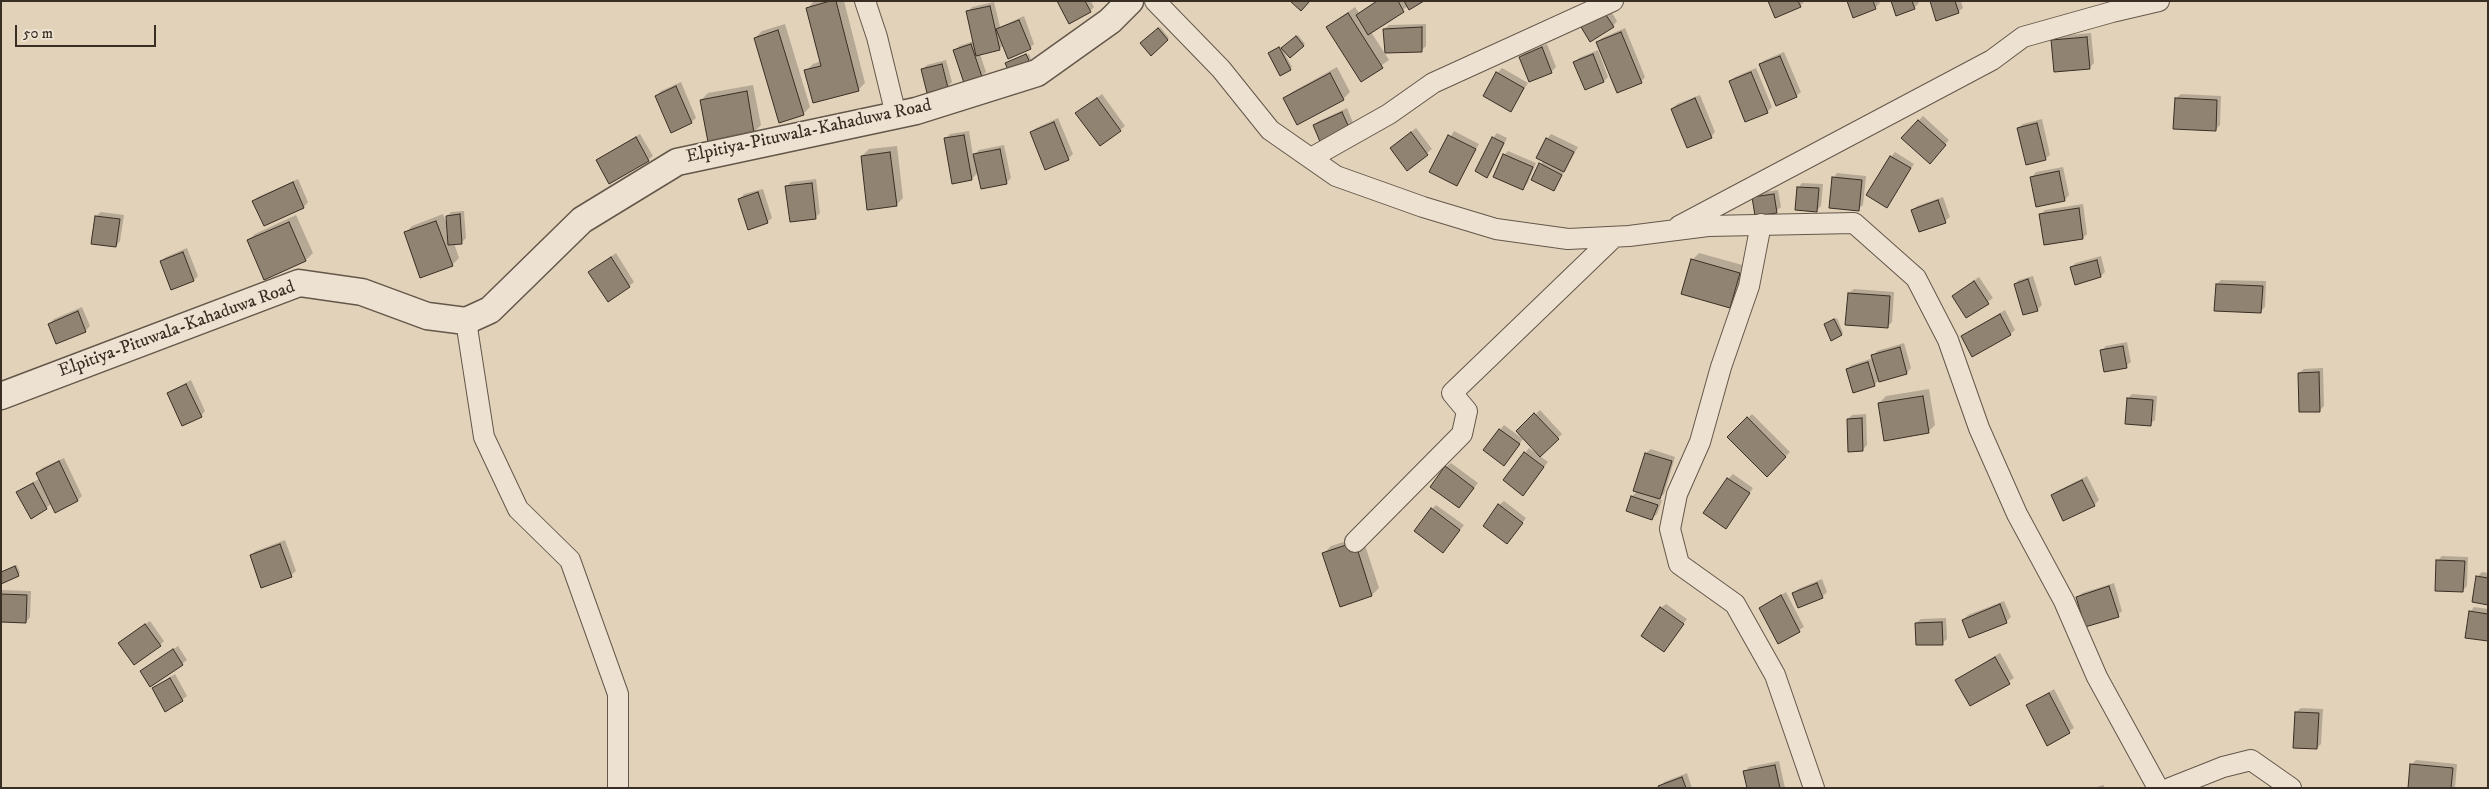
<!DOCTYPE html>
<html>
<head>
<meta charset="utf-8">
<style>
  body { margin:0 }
  #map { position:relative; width:2489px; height:789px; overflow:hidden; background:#e3d2ba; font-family:"IM FELL DW Pica",serif }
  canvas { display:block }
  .frame { position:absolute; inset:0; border:2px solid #382e23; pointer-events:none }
  .scale { position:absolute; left:15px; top:25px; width:141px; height:22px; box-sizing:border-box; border:2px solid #382e23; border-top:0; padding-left:6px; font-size:15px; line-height:18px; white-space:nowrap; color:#382e23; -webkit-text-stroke:4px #ede2d2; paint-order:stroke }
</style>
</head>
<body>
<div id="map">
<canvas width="2489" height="789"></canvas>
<div class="frame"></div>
<div class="scale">50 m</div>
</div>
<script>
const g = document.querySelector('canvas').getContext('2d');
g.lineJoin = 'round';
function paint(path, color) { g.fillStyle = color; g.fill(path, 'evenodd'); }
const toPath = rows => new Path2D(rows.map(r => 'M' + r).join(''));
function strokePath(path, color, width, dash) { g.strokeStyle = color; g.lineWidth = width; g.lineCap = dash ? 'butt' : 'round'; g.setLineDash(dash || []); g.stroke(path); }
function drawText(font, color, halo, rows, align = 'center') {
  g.font = font + ' "IM FELL DW Pica",serif'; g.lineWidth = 4.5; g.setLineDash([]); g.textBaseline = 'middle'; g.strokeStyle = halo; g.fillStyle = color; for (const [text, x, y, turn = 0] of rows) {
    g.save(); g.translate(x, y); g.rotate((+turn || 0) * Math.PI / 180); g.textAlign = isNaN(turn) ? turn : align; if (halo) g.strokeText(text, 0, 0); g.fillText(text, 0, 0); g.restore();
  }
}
paint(toPath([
  [814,1,844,1,865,83,858,90,806,71,813,64,821,61,808,8],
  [1058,1,1091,1,1094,7,1090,11],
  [1377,1,1421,1,1408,6,1371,32,1389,60,1361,80,1327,27,1355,7,1359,13],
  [1769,1,1804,1,1804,2,1800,6],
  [1848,1,1879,1,1880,3,1875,8],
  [1892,1,1918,1,1919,3,1914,8,1897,14],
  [1931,1,1961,1,1963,8,1958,12],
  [994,2,1000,27,1024,16,1034,44,1030,48,1004,45,999,49,980,54,986,72,981,76,955,50,959,46,974,41,968,12,972,7],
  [1609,8,1617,21,1613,26,1583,27],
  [785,24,810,107,803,114,755,38,762,31],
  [1426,24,1426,46,1422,50,1385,29,1389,25],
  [1160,27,1169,38,1151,54,1142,44],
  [1625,28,1645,77,1641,82,1597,42,1602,38],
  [2091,33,2094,63,2089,68,2053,40,2057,36],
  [1298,35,1305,44,1290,56,1283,50,1292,67,1290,69,1270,53,1281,47,1282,49],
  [1547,44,1556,67,1552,71,1530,81,1521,57,1525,53],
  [1598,50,1608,77,1604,81,1575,62,1579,58],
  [1784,52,1801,92,1796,96,1760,64,1765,60],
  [1029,54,1032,62,1007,64],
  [946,60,952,82,947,87,923,69,927,65],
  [1337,67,1350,92,1343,99,1298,123,1285,99,1292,92],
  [1502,68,1528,83,1511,110,1497,73],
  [1756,68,1772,107,1767,112,1730,81,1735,77],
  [681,82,696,118,691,122,656,96,661,91],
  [753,85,761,125,754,132,701,100,708,93],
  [1102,94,1125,126,1120,130,1082,109],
  [2181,94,2221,96,2220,125,2215,130,2176,98],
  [1700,95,1715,132,1711,137,1672,109,1677,104],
  [1347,108,1354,125,1350,129,1314,125,1319,121],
  [1923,116,1949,140,1934,157,1903,138],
  [1058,118,1073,154,1068,159,1031,132,1036,128],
  [2042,119,2050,155,2045,159,2018,128,2023,124],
  [1416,128,1432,149,1407,169,1396,144],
  [969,131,973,156,979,150,1004,145,1011,178,1006,183,978,172,972,179,953,182,945,139,950,134],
  [1454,131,1479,144,1456,185,1431,171],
  [1497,133,1507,138,1491,172,1487,176,1493,138],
  [640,134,653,156,648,160,597,160],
  [1551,134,1578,147,1554,190,1541,164,1544,160,1547,139],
  [897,146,903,198,896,205,862,156,869,149],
  [1508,151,1536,163,1527,184,1522,189,1504,155],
  [1895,152,1914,164,1886,206,1891,157],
  [2063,167,2069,195,2065,200,2032,177,2036,172],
  [1837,173,1866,176,1863,205,1858,209,1833,178],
  [298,179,308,202,304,207,264,225,253,201,258,197],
  [816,179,820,213,815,218,787,186,791,182],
  [1802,183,1823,184,1821,206,1817,210,1798,188],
  [763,189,772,218,767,222,740,199,744,194],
  [1778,190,1781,207,1776,211,1753,197,1758,193],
  [1943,197,1950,217,1945,221,1913,210,1917,206],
  [2083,204,2087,234,2083,238,2045,244,2041,214,2045,210],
  [464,211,466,238,462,242,454,243,459,258,452,265,405,233,412,226,443,214,447,224,447,216,451,212],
  [101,212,124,215,120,241,116,246,93,243,96,216],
  [296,215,313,253,306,260,265,278,248,241,255,234],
  [187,248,198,276,194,280,172,289,161,261,166,257],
  [616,253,634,282,629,286,590,272],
  [1699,253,1746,266,1737,299,1730,306,1692,260],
  [2101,256,2105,272,2101,276,2071,267,2076,263],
  [2033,276,2042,305,2037,310,2015,284,2019,280],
  [1979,277,1993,298,1967,317,1953,296],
  [2221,280,2266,281,2265,307,2261,311,2217,284],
  [1854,289,1894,292,1892,322,1887,327,1849,293],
  [82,307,90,326,85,331,49,324,54,319],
  [2005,310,2015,330,2010,334,1962,336],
  [1837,318,1843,333,1841,334,1825,324],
  [2127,342,2131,362,2126,366,2101,351,2106,346],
  [1904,343,1911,368,1907,373,1879,380,1874,385,1847,369,1852,365,1873,358,1877,351],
  [2323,368,2324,406,2320,410,2299,373,2304,369],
  [191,380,205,411,201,416,168,393],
  [1929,389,1935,425,1928,432,1879,403,1886,396],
  [2132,394,2157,396,2155,420,2150,424,2128,398],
  [1540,410,1562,434,1540,456,1548,462,1523,494,1525,453,1529,448,1539,456,1518,431],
  [1752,414,1790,452,1767,476,1729,437],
  [1866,414,1867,445,1862,450,1848,419,1852,415],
  [1504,425,1523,439,1508,460,1500,430],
  [1651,449,1675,457,1664,494,1658,499,1662,500,1657,514,1652,518,1628,510,1632,496,1638,491,1635,490,1646,453],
  [64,458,82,496,78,500,52,503,46,508,18,492,40,478,37,473,42,468],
  [1451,463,1478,483,1463,502,1446,467],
  [1733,474,1753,488,1730,523,1728,479],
  [2087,476,2099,500,2094,505,2052,495,2057,491],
  [1504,501,1526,518,1511,538,1499,505],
  [1436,505,1464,525,1447,547,1432,509],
  [1362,536,1379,588,1372,595,1324,553,1331,546],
  [285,540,296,571,291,575,251,555,256,551],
  [2442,556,2468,557,2467,586,2462,591,2437,561],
  [17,565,20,573,18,575,1,572],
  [2482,572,2488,573,2488,603,2477,577],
  [1822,579,1827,592,1822,597,1794,593,1798,589],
  [2114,583,2122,611,2118,615,2078,597,2082,593],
  [1,590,31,591,30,617,26,622,1,621],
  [1786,592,1804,627,1778,643,1760,608],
  [2004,601,2011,617,2006,622,1963,620,1968,615],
  [1666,604,1687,619,1664,651,1661,608],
  [2474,607,2488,609,2488,640,2470,612],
  [1946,618,1947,639,1942,643,1916,623,1921,619],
  [150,621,164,641,160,645,124,639],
  [178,646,187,660,182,664,142,671],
  [2000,653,2014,678,1971,705,1957,680],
  [175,674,187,696,182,700,153,688],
  [2054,689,2074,728,2048,744,2028,705],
  [2301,708,2323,709,2321,744,2317,748,2296,712],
  [2416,760,2457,764,2455,788,2409,788,2412,764],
  [1779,761,1785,788,1748,788,1745,772,1749,767],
  [1687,773,1692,788,1660,788,1664,782],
  [2104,785,2104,788,2093,788]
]), '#0003');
const building = toPath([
  [830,1,836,1,859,91,813,103,804,70,821,66,806,8,830,1],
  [1057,1,1085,1,1091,12,1069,24,1057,1],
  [1290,1,1310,1,1301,11,1290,1],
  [1377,1,1398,1,1404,12,1368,35,1356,15,1377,1],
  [1404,1,1424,1,1409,10,1404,1],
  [1768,1,1798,1,1801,7,1775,18,1768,1],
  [1847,1,1873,1,1876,9,1853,18,1847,1],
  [1891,1,1912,1,1915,9,1896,16,1891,1],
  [1930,1,1955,1,1959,13,1936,21,1930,1],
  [990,6,1000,50,976,56,966,11,990,6],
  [1604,12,1614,27,1590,42,1581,27,1604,12],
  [1348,13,1383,68,1361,82,1326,27,1348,13],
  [1019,20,1031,49,1008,59,996,29,1019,20],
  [1422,27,1422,52,1385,53,1383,29,1422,27],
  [1158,28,1168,40,1151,56,1140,43,1158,28],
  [778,30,804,115,779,123,754,38,778,30],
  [1621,32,1642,83,1617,93,1596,42,1621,32],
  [1296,36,1304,46,1290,58,1281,48,1296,36],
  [2087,37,2090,69,2054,72,2051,40,2087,37],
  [971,44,982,77,964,83,953,50,971,44],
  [1279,47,1291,70,1280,76,1268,53,1279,47],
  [1542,47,1552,73,1529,82,1519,57,1542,47],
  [1026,54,1031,65,1010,74,1005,63,1026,54],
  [1593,54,1604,82,1585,90,1573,62,1593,54],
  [1780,56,1797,97,1776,106,1759,64,1780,56],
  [942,64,948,88,927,93,921,69,942,64],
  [1496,72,1524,88,1511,112,1483,96,1496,72],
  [1751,72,1768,113,1745,122,1729,81,1751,72],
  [1330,73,1344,100,1297,125,1283,98,1330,73],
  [676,86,692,123,671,133,655,96,676,86],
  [747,91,754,133,708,142,700,100,747,91],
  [1097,98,1121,131,1100,146,1075,113,1097,98],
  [1695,98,1712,138,1687,148,1671,109,1695,98],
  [2175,98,2217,100,2216,131,2173,129,2175,98],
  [1342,112,1350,130,1321,144,1313,125,1342,112],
  [1918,120,1946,145,1930,164,1901,138,1918,120],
  [1054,122,1069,160,1045,170,1030,132,1054,122],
  [2037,123,2046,160,2026,165,2017,128,2037,123],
  [1411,132,1428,155,1407,171,1390,148,1411,132],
  [964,135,972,180,952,184,944,138,964,135],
  [1448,135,1476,149,1457,186,1429,172,1448,135],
  [636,137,649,161,609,184,596,160,636,137],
  [1492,137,1504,143,1487,178,1475,171,1492,137],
  [1546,138,1574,152,1564,172,1536,158,1546,138],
  [1000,149,1007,184,981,189,973,154,1000,149],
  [890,152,897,206,867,210,861,156,890,152],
  [1503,154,1533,167,1523,190,1493,177,1503,154],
  [1890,156,1911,168,1887,208,1866,195,1890,156],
  [1539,163,1562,175,1554,191,1531,180,1539,163],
  [2059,171,2065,201,2036,207,2030,177,2059,171],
  [1832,177,1862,180,1859,211,1829,208,1832,177],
  [293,182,304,208,264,226,252,201,293,182],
  [812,183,816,219,790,222,785,186,812,183],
  [1797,187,1819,188,1817,212,1795,210,1797,187],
  [758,192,768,223,748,230,738,199,758,192],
  [1774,194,1777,213,1755,216,1752,197,1774,194],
  [1938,200,1946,223,1919,232,1911,210,1938,200],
  [2079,208,2083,239,2044,245,2039,214,2079,208],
  [460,214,462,244,448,245,446,216,460,214],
  [95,216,120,219,116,247,91,244,95,216],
  [436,221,453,266,420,278,404,232,436,221],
  [289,222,306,261,264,280,247,240,289,222],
  [183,252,194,281,171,290,160,261,183,252],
  [611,257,630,287,608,302,588,272,611,257],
  [1691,259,1740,273,1730,308,1681,294,1691,259],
  [2097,260,2101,277,2075,285,2070,267,2097,260],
  [2028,279,2038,311,2023,315,2014,284,2028,279],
  [1974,281,1989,304,1966,318,1952,296,1974,281],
  [2216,284,2263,286,2261,313,2214,311,2216,284],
  [1848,293,1890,296,1888,328,1845,325,1848,293],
  [78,311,86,332,56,344,48,324,78,311],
  [2000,314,2011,335,1972,357,1961,336,2000,314],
  [1834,319,1842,335,1831,341,1824,324,1834,319],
  [2123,346,2127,368,2104,372,2100,350,2123,346],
  [1900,347,1907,374,1879,382,1871,355,1900,347],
  [1868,362,1875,386,1853,393,1846,369,1868,362],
  [2319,372,2320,412,2299,412,2298,373,2319,372],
  [186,384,202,417,182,426,167,393,186,384],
  [1923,396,1929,433,1884,441,1878,403,1923,396],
  [2127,398,2153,400,2151,426,2125,424,2127,398],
  [1534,413,1559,439,1540,457,1516,431,1534,413],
  [1747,417,1786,457,1767,477,1727,437,1747,417],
  [1862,418,1863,451,1848,452,1847,419,1862,418],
  [1499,429,1520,444,1504,466,1483,450,1499,429],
  [1524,452,1544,467,1523,496,1503,480,1524,452],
  [1645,453,1672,461,1660,499,1633,491,1645,453],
  [59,461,78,501,55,513,36,473,59,461],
  [1445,466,1474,488,1459,508,1430,487,1445,466],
  [1727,478,1750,493,1726,529,1703,513,1727,478],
  [2082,480,2095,506,2063,521,2051,495,2082,480],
  [33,483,47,509,31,519,16,492,33,483],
  [1631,496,1658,505,1652,520,1626,511,1631,496],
  [1498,504,1523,523,1507,544,1483,526,1498,504],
  [1431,508,1460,530,1443,553,1414,531,1431,508],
  [1355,542,1372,596,1340,607,1322,553,1355,542],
  [280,544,292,577,261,588,250,555,280,544],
  [2436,560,2465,561,2463,592,2435,591,2436,560],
  [15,566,19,576,1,584,1,572,15,566],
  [2476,576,2488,578,2488,605,2472,602,2476,576],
  [1817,583,1823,598,1798,608,1792,593,1817,583],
  [2109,586,2119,617,2085,627,2076,597,2109,586],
  [1,594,27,595,26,623,1,622,1,594],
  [1781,595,1800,632,1778,644,1759,608,1781,595],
  [2000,604,2007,623,1969,638,1962,620,2000,604],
  [1660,607,1684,624,1664,652,1641,636,1660,607],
  [2469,611,2488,614,2488,641,2465,638,2469,611],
  [1942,622,1943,645,1916,645,1915,623,1942,622],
  [145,624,161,646,134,665,118,643,145,624],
  [173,649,183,665,150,687,140,671,173,649],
  [1995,657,2010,684,1970,706,1955,680,1995,657],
  [170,678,183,701,165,712,152,688,170,678],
  [2049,693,2070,733,2047,746,2026,705,2049,693],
  [2295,712,2319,713,2317,749,2293,748,2295,712],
  [2410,764,2453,768,2451,788,2408,788,2410,764],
  [1775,765,1780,788,1747,788,1743,771,1775,765],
  [1682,777,1686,788,1659,788,1658,786,1682,777]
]);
paint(building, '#918372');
strokePath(building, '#382e23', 1);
const minor = toPath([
  [865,1,877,37,896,115],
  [1155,1,1221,69,1270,130,1336,176,1423,207,1496,229,1568,239,1629,236,1708,226,1854,223,1916,278,1948,340,1979,428,2017,514,2064,601,2097,677,2158,788],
  [1311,158,1389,114,1433,83,1613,1],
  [1761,224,1749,286,1721,367,1700,442,1677,494,1670,529,1679,564,1735,604,1775,675,1814,788],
  [1679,226,1992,60,2023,37,2112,12,2159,1],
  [466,321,484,437,518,509,570,560,618,694,618,788],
  [1355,542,1462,434,1467,411,1452,393,1614,237],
  [2170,788,2223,767,2251,760,2291,788]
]);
const tertiary = toPath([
  [1,396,299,283,362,292,427,316,466,321,490,310,582,220,677,162,916,111,1037,73,1110,21,1130,1]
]);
strokePath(minor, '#635749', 22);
strokePath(tertiary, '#635749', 29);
strokePath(minor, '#ede2d2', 20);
strokePath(tertiary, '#ede2d2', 26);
drawText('18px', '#382e23', '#ede2d2', [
  ["Elpitiya-Pituwala-Kahaduwa Road",809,132,-12],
  ["Elpitiya-Pituwala-Kahaduwa Road",177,330,-20]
]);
</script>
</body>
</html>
